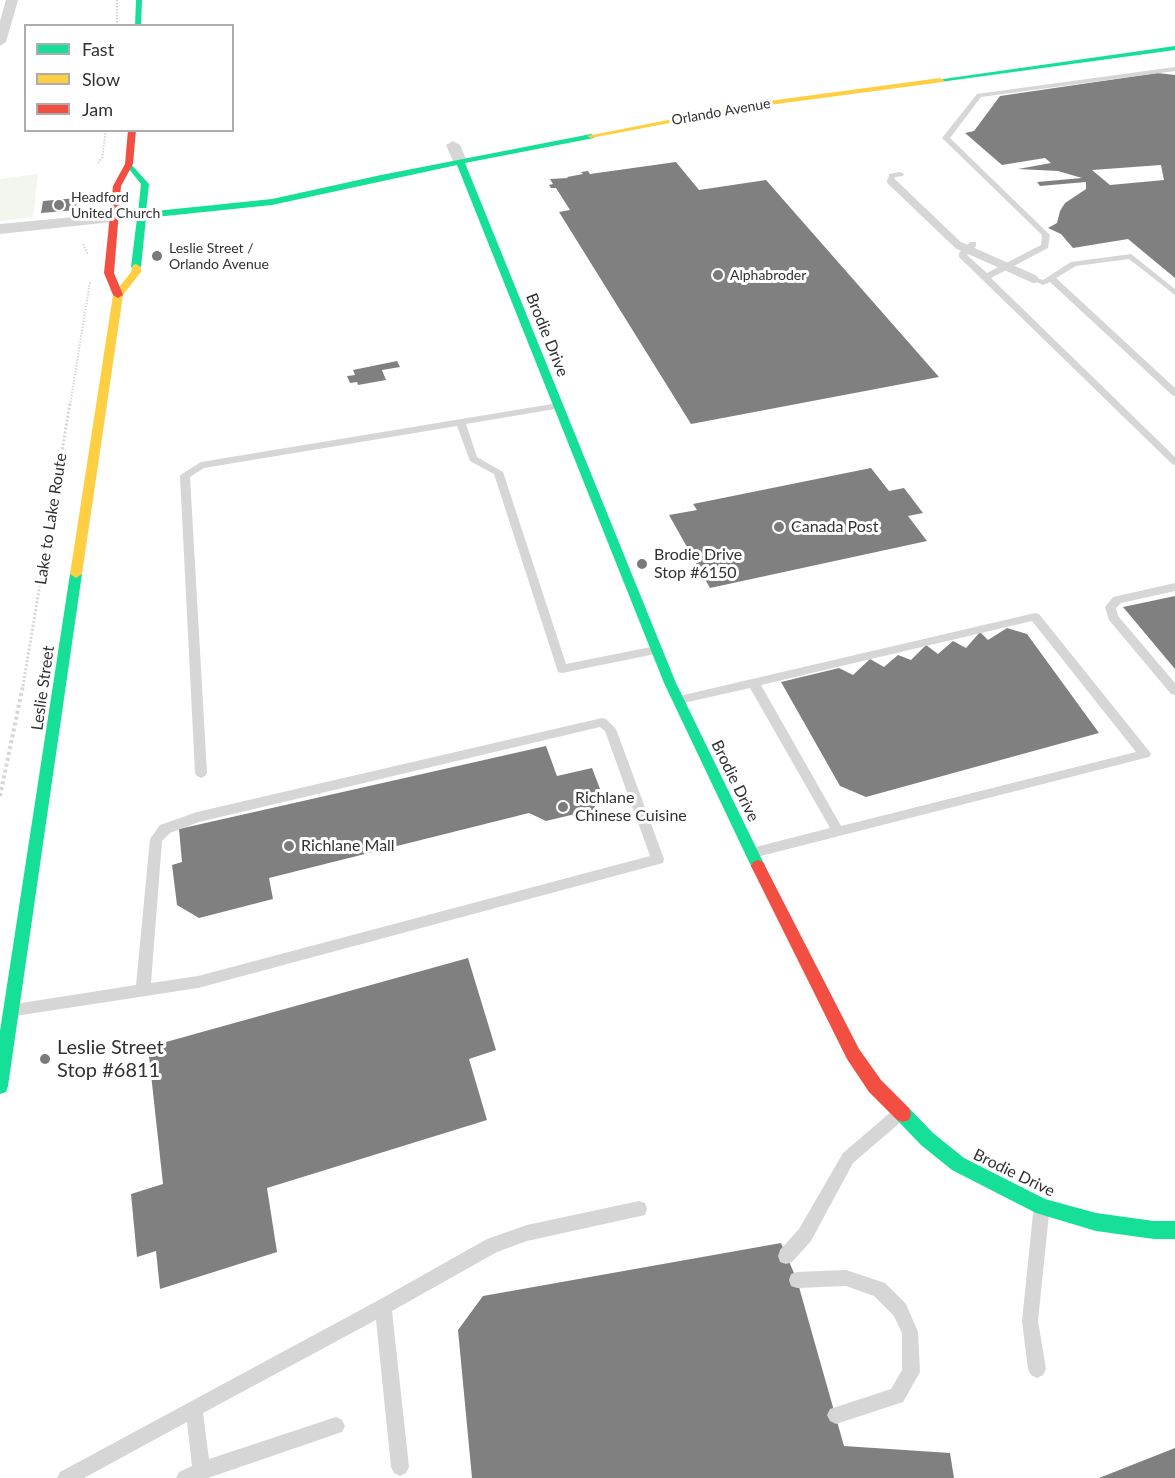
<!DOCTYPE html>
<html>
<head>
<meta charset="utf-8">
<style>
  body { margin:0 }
  #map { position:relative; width:1175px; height:1478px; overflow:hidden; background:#fff; font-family:Lato,sans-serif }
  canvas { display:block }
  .legend { position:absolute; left:24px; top:24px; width:210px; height:108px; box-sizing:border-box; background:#fff; border:2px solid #adadad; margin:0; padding:8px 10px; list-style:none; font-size:18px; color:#323232 }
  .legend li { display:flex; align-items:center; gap:12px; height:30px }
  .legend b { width:30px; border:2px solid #adadad }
</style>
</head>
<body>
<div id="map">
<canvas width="1175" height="1478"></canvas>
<ul class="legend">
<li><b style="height:8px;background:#16e098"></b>Fast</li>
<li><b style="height:8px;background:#ffcf43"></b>Slow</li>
<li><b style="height:8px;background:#f24e42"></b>Jam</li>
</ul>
</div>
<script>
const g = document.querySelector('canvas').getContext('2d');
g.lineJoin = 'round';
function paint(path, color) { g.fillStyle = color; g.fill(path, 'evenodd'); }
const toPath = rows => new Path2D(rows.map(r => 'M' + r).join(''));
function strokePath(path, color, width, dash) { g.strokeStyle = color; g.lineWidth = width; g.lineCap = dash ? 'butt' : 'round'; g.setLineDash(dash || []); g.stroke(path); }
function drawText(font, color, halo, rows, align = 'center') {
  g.font = font + ' Lato,sans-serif'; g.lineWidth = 6; g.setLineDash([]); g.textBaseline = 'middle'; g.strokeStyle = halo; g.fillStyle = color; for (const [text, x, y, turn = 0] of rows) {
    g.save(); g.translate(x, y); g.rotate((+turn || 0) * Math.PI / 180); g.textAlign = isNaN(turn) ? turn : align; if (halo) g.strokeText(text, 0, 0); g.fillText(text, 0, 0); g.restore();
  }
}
paint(toPath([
  [38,174,33,217,0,221,0,179]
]), '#f2f6ee');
paint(toPath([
  [1157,73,1175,75,1175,278,1128,239,1073,248,1061,234,1048,228,1057,223,1060,211,1065,203,1086,189,1086,182,1040,186,1037,182,1082,178,1058,171,1018,169,1051,163,1045,158,1002,165,965,133,974,131,1000,96],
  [1161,165,1164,180,1110,185,1092,170],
  [676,162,699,190,766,180,939,377,691,424,559,212,570,210,556,188,551,188,549,185,553,184,550,179,568,178,567,177,583,174,581,172,588,171,590,174],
  [77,198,76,210,41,213,43,201],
  [397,361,400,367,382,370,386,380,358,385,357,382,350,383,347,376,355,375,353,370],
  [871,468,889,491,904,488,923,513,908,516,927,541,710,588,669,515,697,510,693,504],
  [1175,596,1175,669,1123,607],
  [1007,628,1027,634,1099,733,866,797,840,786,781,682,839,668,853,675,870,659,884,667,898,655,911,660,926,645,938,654,953,641,966,648,980,632,988,640],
  [546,746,557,776,592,768,602,794,591,797,596,809,546,821,529,813,269,878,273,899,199,918,177,905,172,865,182,862,179,829],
  [468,958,496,1050,469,1059,487,1120,267,1188,277,1252,160,1289,156,1251,137,1257,131,1194,163,1184,148,1047],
  [781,1243,797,1280,844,1446,950,1453,954,1478,472,1478,458,1330,483,1296],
  [1175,1448,1175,1478,1099,1478]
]), '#808080');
strokePath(toPath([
  [117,0,117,26],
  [98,163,102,158,106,130],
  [83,244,88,255],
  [70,405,90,282]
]), '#d6d6d6', 2, [1.5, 1.5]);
strokePath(toPath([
  [23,686,70,403]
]), '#d6d6d6', 3, [2, 2]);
strokePath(toPath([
  [0,796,23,685]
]), '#d6d6d6', 4, [3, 3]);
paint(toPath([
  [1175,67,1175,71,981,97,950,138,1050,235,1048,248,991,278,1175,457,1175,465,1172,464,959,257,959,253,970,242,976,242,976,246,967,255,987,273,1041,245,1042,235,942,138,977,94,1175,67],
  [900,172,904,174,903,176,895,177,894,183,888,183,889,174,900,172],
  [1131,254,1175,289,1175,295,1129,259,1076,266,1056,278,1175,388,1175,396,1172,395,1050,282,1043,285,1030,279,1034,277,1043,280,1071,262,1131,254],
  [558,403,561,404,561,408,466,424,477,457,503,472,566,664,656,646,662,650,660,653,562,673,558,672,494,474,470,461,457,426,204,468,190,477,207,773,205,776,201,778,197,776,195,773,180,476,182,474,201,462,558,403],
  [1175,583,1175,591,1121,603,1116,608,1118,616,1175,683,1175,695,1171,694,1109,620,1105,607,1113,597,1175,583],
  [1035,613,1039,614,1149,751,1151,754,1149,757,753,858,748,857,747,853,748,849,830,828,750,688,679,704,673,700,675,697,1035,613],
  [1032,621,1136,752,841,826,761,685,1032,621],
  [602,718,606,719,616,729,664,859,663,863,198,988,15,1016,10,1015,8,1010,10,1005,15,1004,136,985,150,839,160,825,197,812,602,718],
  [600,727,605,731,650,856,198,976,151,983,162,841,170,833,199,822,600,727],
  [897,1109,902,1111,905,1116,902,1121,853,1163,811,1241,792,1262,786,1264,780,1262,778,1256,780,1250,799,1229,843,1153,892,1111,897,1109],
  [639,1201,645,1203,647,1209,645,1215,527,1241,497,1252,392,1311,409,1467,406,1473,400,1476,394,1473,391,1467,376,1320,203,1413,209,1459,336,1417,342,1420,345,1426,342,1432,208,1478,176,1478,179,1472,192,1466,187,1422,84,1478,57,1478,60,1472,377,1301,487,1239,527,1225,639,1201],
  [1041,1206,1047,1208,1049,1214,1038,1321,1046,1369,1043,1375,1037,1378,1031,1375,1028,1369,1022,1321,1033,1214,1035,1208,1041,1206],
  [846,1270,885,1283,906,1304,918,1332,920,1372,903,1402,836,1424,830,1421,827,1415,830,1409,891,1389,902,1370,902,1333,894,1316,874,1296,846,1286,797,1288,791,1286,789,1280,791,1274,797,1272,846,1270]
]), '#d6d6d6');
paint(toPath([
  [6,0,18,0,6,42,0,46,0,21,6,0],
  [453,141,460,145,467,161,465,164,460,165,453,161,446,145,453,141],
  [116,213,121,215,124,218,121,221,0,234,0,224,116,213]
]), '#d6d6d6');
paint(toPath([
  [136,0,142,0,141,26,135,26,136,0],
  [1175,46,1175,50,940,82,936,80,1175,46],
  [591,134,595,136,594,138,465,163,676,683,765,866,763,870,758,872,753,870,751,866,664,683,457,165,272,205,146,218,141,267,136,270,131,267,137,218,116,221,112,218,116,215,138,213,141,184,125,164,129,162,149,184,146,212,272,199,381,175,591,134],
  [76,570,82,574,8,1086,6,1092,0,1094,0,1031,70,574,76,570],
  [903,1106,909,1108,933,1133,964,1158,1045,1199,1096,1213,1154,1221,1175,1221,1175,1239,1154,1239,1096,1231,1036,1213,952,1170,921,1145,897,1120,895,1114,897,1108,903,1106]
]), '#16e098');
paint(toPath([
  [940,78,944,80,943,82,754,107,591,138,587,136,754,103,940,78],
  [136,264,141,267,141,272,123,295,82,574,76,578,70,574,113,295,131,272,133,265,136,264]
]), '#ffcf43');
paint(toPath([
  [128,130,136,130,133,164,121,186,114,273,123,295,118,298,113,295,104,273,113,186,125,164,128,130],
  [758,860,763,862,859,1049,881,1080,909,1108,911,1114,909,1120,903,1122,897,1120,869,1092,847,1059,751,866,753,862,758,860]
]), '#f24e42');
strokePath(toPath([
  [891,181,958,245,1034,279]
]), '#d6d6d6', 8);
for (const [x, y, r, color] of [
  [59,205,6,"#7a7a7a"],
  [157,256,6,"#7a7a7a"],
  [718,275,6,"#7a7a7a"],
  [779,527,6,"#7a7a7a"],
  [642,564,6,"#7a7a7a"],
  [563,807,6,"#7a7a7a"],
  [289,846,6,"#7a7a7a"],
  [45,1059,6,"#7a7a7a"]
]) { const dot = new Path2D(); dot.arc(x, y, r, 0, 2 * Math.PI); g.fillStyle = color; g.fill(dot); strokePath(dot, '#fff', 2); }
drawText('14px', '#323232', '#fff', [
  ["Orlando Avenue",721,112,-10]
]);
drawText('14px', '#323232', '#fff', [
  ["Headford",71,197],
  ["United Church",71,213],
  ["Leslie Street /",169,248],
  ["Orlando Avenue",169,264],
  ["Alphabroder",730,275]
], 'left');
drawText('16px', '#323232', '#fff', [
  ["Brodie Drive",547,335,68],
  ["Lake to Lake Route",51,519,-81],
  ["Leslie Street",43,688,-82],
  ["Brodie Drive",735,781,64],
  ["Brodie Drive",1014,1173,26]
]);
drawText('16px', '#323232', '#fff', [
  ["Canada Post",791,527],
  ["Brodie Drive",654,555],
  ["Stop #6150",654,573],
  ["Richlane",575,798],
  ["Chinese Cuisine",575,816],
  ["Richlane Mall",301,846]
], 'left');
drawText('20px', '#323232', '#fff', [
  ["Leslie Street",57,1048],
  ["Stop #6811",57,1071]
], 'left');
</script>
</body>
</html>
